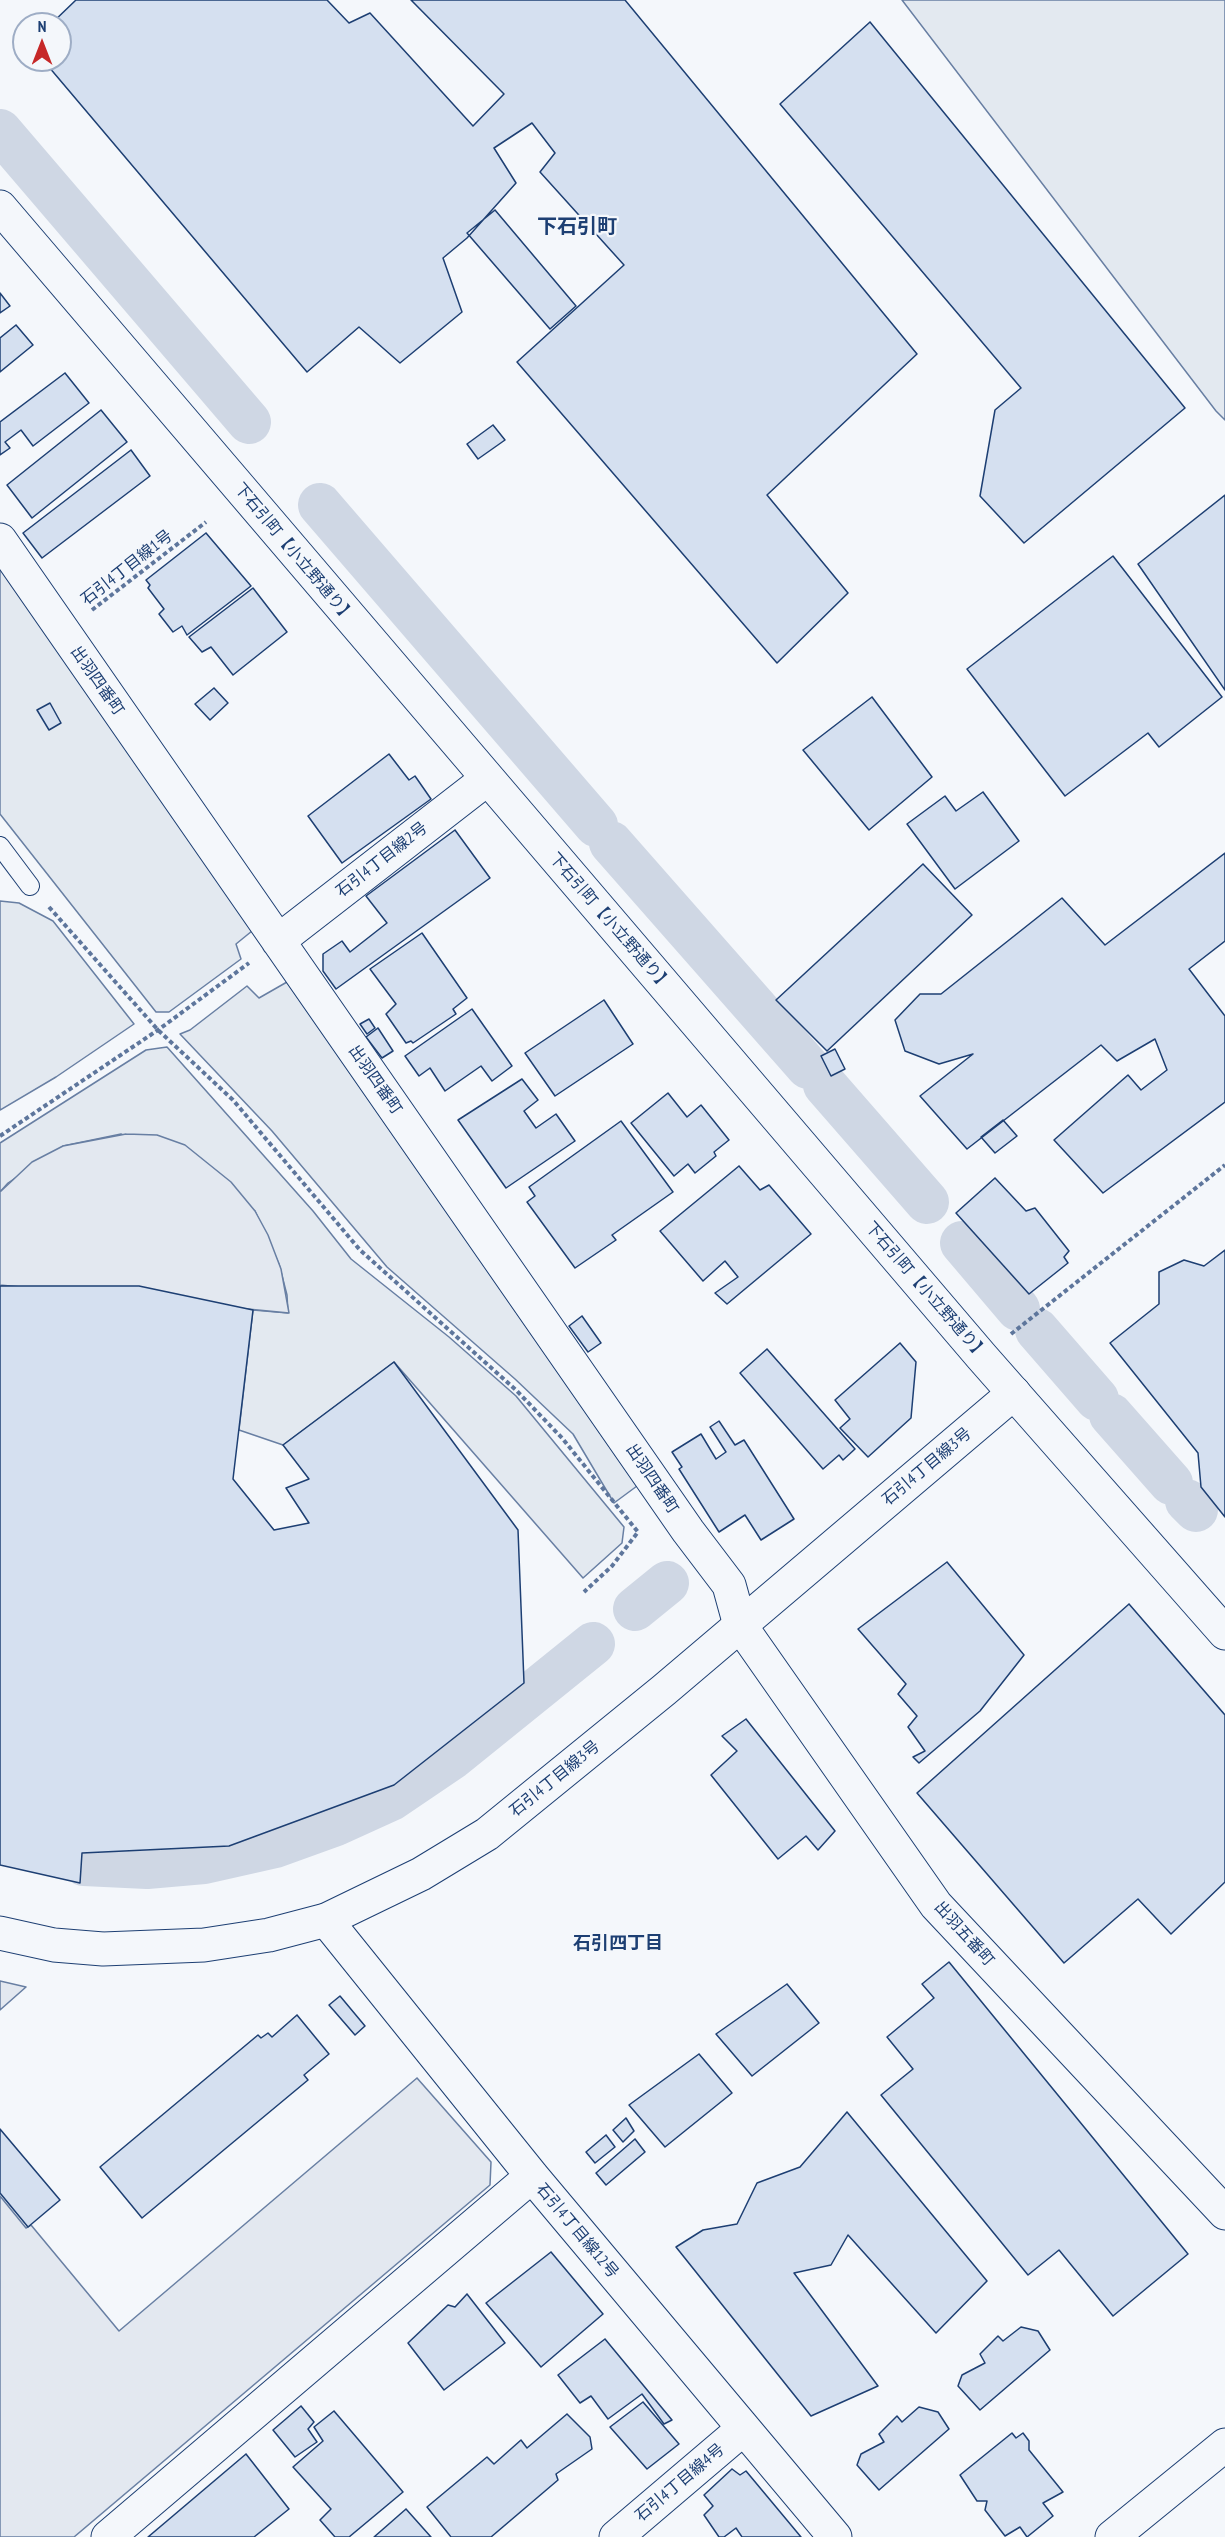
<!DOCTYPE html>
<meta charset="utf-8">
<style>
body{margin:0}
#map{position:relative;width:1225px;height:2537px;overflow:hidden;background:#f4f7fb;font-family:"PT Sans Narrow",sans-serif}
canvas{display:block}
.north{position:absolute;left:12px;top:12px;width:60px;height:60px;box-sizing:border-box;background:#f4f7fb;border:2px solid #9eadc5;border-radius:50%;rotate:0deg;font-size:16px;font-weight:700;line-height:24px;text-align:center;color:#1d3f73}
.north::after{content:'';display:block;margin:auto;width:21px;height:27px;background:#c62828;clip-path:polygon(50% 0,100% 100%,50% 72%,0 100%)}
</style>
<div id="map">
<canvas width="1225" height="2537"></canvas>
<div class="north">N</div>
</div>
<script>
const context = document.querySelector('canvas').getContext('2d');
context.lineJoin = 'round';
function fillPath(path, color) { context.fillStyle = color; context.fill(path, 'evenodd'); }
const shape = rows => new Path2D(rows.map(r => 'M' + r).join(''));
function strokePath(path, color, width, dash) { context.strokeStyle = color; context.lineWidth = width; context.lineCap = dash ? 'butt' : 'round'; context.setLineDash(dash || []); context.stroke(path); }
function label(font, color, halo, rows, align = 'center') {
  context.font = font + ' "PT Sans Narrow","Noto Sans JP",sans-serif'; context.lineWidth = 4.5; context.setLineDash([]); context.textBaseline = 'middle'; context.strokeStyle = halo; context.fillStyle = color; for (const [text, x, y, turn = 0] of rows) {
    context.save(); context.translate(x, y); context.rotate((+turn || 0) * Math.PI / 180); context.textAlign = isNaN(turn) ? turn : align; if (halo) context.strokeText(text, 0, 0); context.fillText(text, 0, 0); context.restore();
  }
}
const green = shape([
 [902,0,1225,0,1225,420,1216,411,902,0],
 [0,563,252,931,236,944,241,959,169,1012,156,1012,0,814,0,563],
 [0,901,19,903,53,921,134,1024,56,1077,0,1110,0,901],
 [287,982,637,1486,614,1503,573,1434,515,1379,387,1267,272,1131,180,1034,190,1030,247,986,259,998,287,982],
 [167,1047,313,1211,351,1259,449,1337,516,1396,624,1527,622,1543,583,1578,394,1362,283,1445,239,1430,253,1310,288,1313,287,1295,279,1264,255,1211,121,1134,63,1146,8,1183,0,1192,0,1143,146,1050,167,1047]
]);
fillPath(green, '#e3e9f0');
strokePath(green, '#687fa3', 1.5);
const parking = shape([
 [126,1134,157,1135,185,1145,231,1182,255,1211,268,1235,281,1269,289,1313,0,1285,0,1192,32,1162,63,1146,126,1134],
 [0,1981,26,1987,0,2010,0,1981],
 [417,2078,491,2162,490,2185,74,2537,0,2537,0,2196,26,2228,31,2225,119,2331,417,2078]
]);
fillPath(parking, '#e3e8f0');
strokePath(parking, '#687fa3', 1.5);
strokePath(shape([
 [0,131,249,422],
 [320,505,596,825],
 [611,843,808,1067],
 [825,1085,927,1202],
 [962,1243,1018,1309],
 [1037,1330,1097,1399],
 [1111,1415,1171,1483],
 [1187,1501,1196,1510],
 [635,1609,667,1583],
 [84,1864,147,1867,204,1862,275,1846,336,1824,391,1799,453,1757,593,1644]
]), '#cfd7e4', 44);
const building = shape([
 [76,0,327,0,349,23,370,13,473,126,504,94,411,0,625,0,917,354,767,495,848,593,777,663,517,362,624,265,540,172,555,153,532,123,494,148,516,183,467,238,443,258,462,312,400,363,359,327,307,372,43,60,60,60,60,24,51,24,76,0],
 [870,22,1185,408,1024,543,980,496,995,410,1021,388,780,104,870,22],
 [495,210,576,306,550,329,467,233,495,210],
 [0,293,10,306,0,313,0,293],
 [16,325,33,345,0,372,0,338,16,325],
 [65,373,89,403,33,446,21,430,5,442,10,448,0,455,0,422,65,373],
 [101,410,127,442,32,518,7,485,101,410],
 [493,425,505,440,478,459,467,444,493,425],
 [131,450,150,476,42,558,23,533,131,450],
 [1225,495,1225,690,1138,564,1225,495],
 [206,533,251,586,187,635,182,626,173,632,159,614,164,609,148,588,150,585,146,580,206,533],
 [1113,556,1222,697,1159,747,1148,733,1065,796,967,669,1113,556],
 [253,588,287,632,233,675,211,647,202,652,189,637,253,588],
 [214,688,228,703,210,720,195,704,214,688],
 [872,697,932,777,869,830,803,750,872,697],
 [50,703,61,723,49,730,37,710,50,703],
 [389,754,409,780,415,776,431,799,342,863,308,816,389,754],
 [983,792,1019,841,955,889,907,824,945,796,956,811,983,792],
 [455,830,490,878,336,989,323,971,323,954,342,941,350,952,387,923,366,896,455,830],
 [1225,853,1225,941,1189,969,1225,1016,1225,1102,1103,1193,1054,1140,1128,1075,1141,1090,1167,1070,1155,1039,1117,1061,1101,1045,967,1149,920,1096,973,1054,939,1064,905,1051,895,1020,920,994,941,994,1062,898,1105,945,1225,853],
 [923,864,972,915,827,1051,776,1000,923,864],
 [422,933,467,998,453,1009,456,1014,413,1043,411,1041,406,1043,386,1014,396,1004,370,969,422,933],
 [604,1000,633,1044,555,1096,525,1053,604,1000],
 [472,1009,512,1066,492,1081,481,1066,445,1091,430,1068,419,1076,405,1056,472,1009],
 [369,1019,375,1028,367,1034,360,1024,369,1019],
 [378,1028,393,1051,382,1058,366,1037,378,1028],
 [835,1049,845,1069,831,1076,821,1056,835,1049],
 [522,1079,538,1100,524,1111,536,1128,556,1114,575,1141,506,1188,458,1120,522,1079],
 [668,1093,687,1117,701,1105,729,1140,714,1152,716,1156,695,1173,688,1164,674,1176,631,1123,668,1093],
 [1003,1120,1017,1136,995,1153,981,1137,1003,1120],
 [621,1121,673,1192,612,1235,616,1240,575,1268,527,1202,535,1196,529,1187,621,1121],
 [739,1166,760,1190,769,1185,811,1234,727,1304,715,1293,738,1277,725,1261,703,1281,660,1231,739,1166],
 [995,1178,1026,1211,1035,1208,1069,1251,1064,1257,1068,1263,1029,1294,956,1213,995,1178],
 [1225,1250,1225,1517,1201,1487,1198,1453,1110,1343,1159,1304,1159,1272,1184,1260,1204,1266,1225,1250],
 [0,1286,139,1286,253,1310,233,1479,274,1530,309,1523,286,1488,309,1479,283,1445,394,1362,518,1530,524,1683,394,1785,229,1846,82,1853,80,1883,0,1865,0,1286],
 [582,1316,601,1343,588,1352,569,1326,582,1316],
 [900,1343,916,1362,911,1418,868,1457,840,1428,850,1419,835,1400,900,1343],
 [767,1349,855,1449,843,1460,839,1455,823,1469,740,1373,767,1349],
 [719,1421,735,1445,744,1440,794,1519,761,1540,745,1515,719,1532,679,1469,682,1467,672,1452,701,1434,716,1459,726,1452,710,1427,719,1421],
 [947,1562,1024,1655,980,1711,919,1763,913,1757,925,1751,908,1727,917,1716,898,1694,906,1684,858,1629,947,1562],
 [1129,1604,1225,1715,1225,1882,1171,1934,1138,1899,1064,1963,917,1793,1129,1604],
 [746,1719,835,1831,818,1850,806,1836,778,1859,711,1775,737,1751,722,1736,746,1719],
 [949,1962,1188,2254,1113,2316,1059,2250,1028,2275,881,2095,913,2069,887,2037,934,1998,922,1984,949,1962],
 [787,1984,819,2023,752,2076,716,2034,787,1984],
 [340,1996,365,2026,355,2035,329,2005,340,1996],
 [297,2015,329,2054,304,2075,308,2080,142,2218,100,2167,258,2035,261,2038,268,2033,272,2037,297,2015],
 [699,2054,732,2093,665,2147,629,2105,699,2054],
 [847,2112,987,2281,936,2333,848,2235,831,2265,794,2273,878,2386,811,2416,676,2247,703,2230,737,2224,757,2183,800,2167,847,2112],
 [626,2118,634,2131,623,2142,613,2130,626,2118],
 [0,2129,60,2200,28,2227,0,2193,0,2129],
 [606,2135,615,2147,595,2163,586,2152,606,2135],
 [635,2139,645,2152,606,2185,596,2173,635,2139],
 [551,2252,603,2314,541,2367,486,2303,551,2252],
 [467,2294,505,2343,444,2390,408,2343,448,2305,455,2307,467,2294],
 [1021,2327,1038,2331,1050,2350,980,2410,958,2386,962,2375,985,2363,980,2354,998,2336,1003,2341,1021,2327],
 [605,2339,672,2420,664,2424,642,2394,608,2419,591,2396,580,2403,558,2375,605,2339],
 [643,2402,679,2444,647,2469,610,2427,643,2402],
 [301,2406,314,2422,308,2429,317,2442,295,2457,273,2430,301,2406],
 [919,2407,938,2412,949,2429,879,2490,857,2465,861,2454,884,2442,879,2434,897,2416,902,2422,919,2407],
 [334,2411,403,2492,349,2537,335,2537,320,2520,331,2509,293,2467,323,2441,314,2427,334,2411],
 [567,2414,590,2437,592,2449,556,2474,558,2480,491,2537,451,2537,427,2507,487,2457,494,2464,521,2440,527,2448,567,2414],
 [1012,2433,1016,2438,1023,2433,1029,2441,1029,2450,1063,2492,1043,2503,1053,2516,1027,2537,1020,2527,1005,2536,985,2510,987,2501,977,2501,960,2475,1012,2433],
 [246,2454,289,2509,254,2537,148,2537,246,2454],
 [732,2469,740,2475,746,2471,801,2537,742,2537,736,2528,724,2537,719,2537,704,2515,713,2506,704,2495,732,2469],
 [406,2509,431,2537,374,2537,406,2509]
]);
fillPath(building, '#d5e0f0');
strokePath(building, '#1d3f73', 1.5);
const service = shape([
 [0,846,30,886]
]);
const minor = shape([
 [0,540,688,1531,729,1585,740,1625,936,1905,1225,2213],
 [278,941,487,779],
 [326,1920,532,2176,835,2537],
 [108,2537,532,2176],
 [616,2537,743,2429],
 [1112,2537,1225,2445]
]);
const tertiary = shape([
 [0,1933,54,1945,103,1949,204,1945,269,1935,326,1920,421,1874,487,1834,664,1690,1014,1393]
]);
const primary = shape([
 [0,207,982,1357,1225,1633]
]);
strokePath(service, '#1d3f73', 20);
strokePath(minor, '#1d3f73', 35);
strokePath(tertiary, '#1d3f73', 35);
strokePath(primary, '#1d3f73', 35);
strokePath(shape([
 [92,610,206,522],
 [49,907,158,1030,233,1100,360,1250,517,1391,562,1438,638,1532,612,1566,584,1592],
 [0,1136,158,1030,249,963],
 [1011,1334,1225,1165]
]), '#5e769c', 4, [4.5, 3]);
strokePath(service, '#f4f7fb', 18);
strokePath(minor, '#f4f7fb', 33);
strokePath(tertiary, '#f4f7fb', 33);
strokePath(primary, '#f4f7fb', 33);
label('16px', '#1d3f73', '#f4f7fb', [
 ["下石引町【小立野通り】",294,553,50],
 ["石引4丁目線1号",127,568,-38],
 ["出羽四番町",97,681,55],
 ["石引4丁目線2号",382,860,-38],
 ["下石引町【小立野通り】",610,922,49],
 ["出羽四番町",375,1080,55],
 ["下石引町【小立野通り】",926,1291,49],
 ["石引4丁目線3号",927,1467,-40],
 ["出羽四番町",652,1479,56],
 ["石引4丁目線3号",555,1779,-39],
 ["出羽五番町",964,1934,48],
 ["石引4丁目線12号",577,2231,50],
 ["石引4丁目線4号",680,2483,-40]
]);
label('bold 18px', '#1d3f73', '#f4f7fb', [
 ["石引四丁目",618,1944]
]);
label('bold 20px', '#1d3f73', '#f4f7fb', [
 ["下石引町",577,227]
]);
</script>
